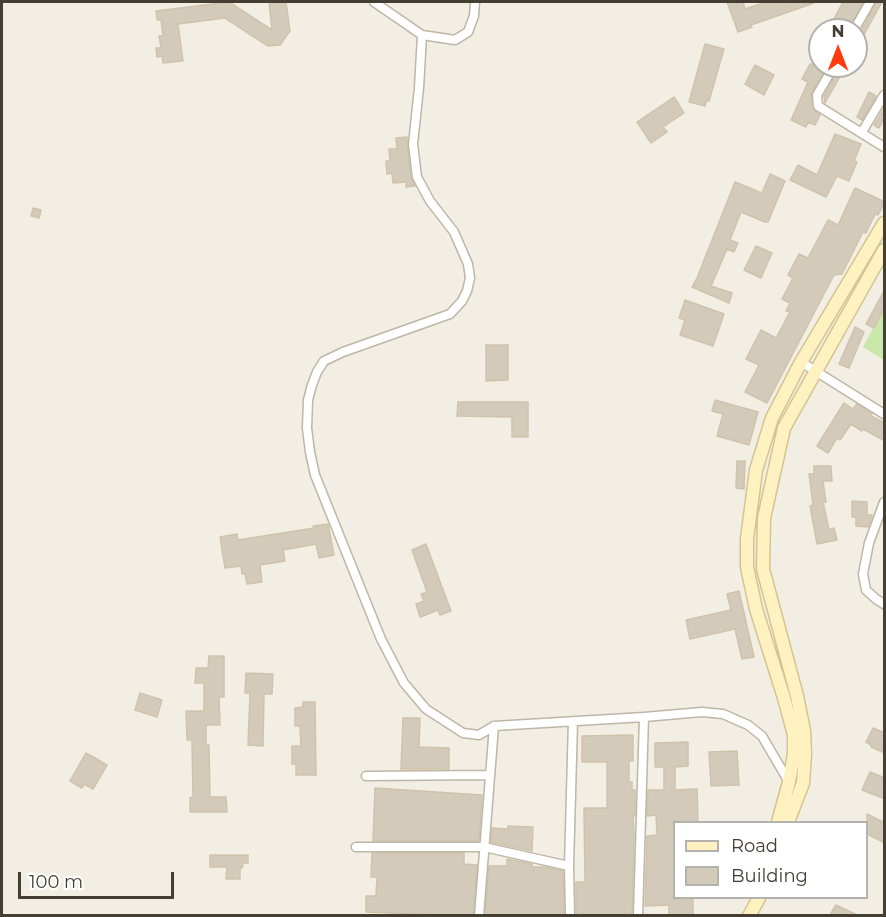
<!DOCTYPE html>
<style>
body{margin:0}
#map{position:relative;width:886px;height:917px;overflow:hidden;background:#f2eee3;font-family:Montserrat,sans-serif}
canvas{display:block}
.frame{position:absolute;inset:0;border:3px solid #443e33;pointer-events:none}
.legend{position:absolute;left:673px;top:821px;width:195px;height:78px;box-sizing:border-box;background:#fff;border:2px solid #b4b2ad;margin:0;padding:8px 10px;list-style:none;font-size:18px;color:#443e33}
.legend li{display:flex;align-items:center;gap:12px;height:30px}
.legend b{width:30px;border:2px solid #b4b2ad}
.north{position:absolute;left:808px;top:18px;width:60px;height:60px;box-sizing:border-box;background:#fff;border:2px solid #b4b2ad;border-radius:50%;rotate:0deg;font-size:16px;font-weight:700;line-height:24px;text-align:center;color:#443e33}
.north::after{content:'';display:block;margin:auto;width:21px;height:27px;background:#ff3c0e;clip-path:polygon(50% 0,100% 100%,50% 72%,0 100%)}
.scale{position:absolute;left:18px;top:872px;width:156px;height:27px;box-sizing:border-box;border:3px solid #443e33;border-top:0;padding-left:8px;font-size:18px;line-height:21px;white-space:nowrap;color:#443e33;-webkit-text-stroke:4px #fff;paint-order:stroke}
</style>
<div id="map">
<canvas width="886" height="917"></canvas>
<div class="frame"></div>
<ul class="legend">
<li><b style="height:8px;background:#fff2c0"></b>Road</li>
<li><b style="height:16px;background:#d4cab9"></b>Building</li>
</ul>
<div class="north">N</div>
<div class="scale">100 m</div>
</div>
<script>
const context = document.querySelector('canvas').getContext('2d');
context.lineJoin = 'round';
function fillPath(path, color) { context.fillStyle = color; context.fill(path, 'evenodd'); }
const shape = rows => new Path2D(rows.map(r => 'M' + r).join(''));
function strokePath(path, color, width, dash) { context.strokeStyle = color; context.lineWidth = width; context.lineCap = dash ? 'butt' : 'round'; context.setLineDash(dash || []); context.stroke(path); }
fillPath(shape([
 [884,307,884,360,863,347]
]), '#cae8aa');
const building = shape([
 [229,2,272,30,269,2,286,2,290,31,280,45,268,46,225,18,178,24,183,61,163,63,162,56,157,57,156,48,161,48,159,36,163,36,161,20,157,20,156,11,229,2],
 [727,2,743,2,745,9,766,2,814,3,751,25,752,27,738,32,727,2],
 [843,2,863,2,848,30,828,30,843,2],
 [876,2,882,2,856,49,856,36,860,33,876,2],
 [705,44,724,49,709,101,707,100,705,106,689,102,705,44],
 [820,48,820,66,827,66,812,92,811,96,812,109,820,115,815,125,808,122,806,127,791,120,808,82,802,79,810,64,812,65,820,48],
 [755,65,774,75,764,95,745,84,755,65],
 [840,66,846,66,825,103,824,96,840,66],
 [869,92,876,96,862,120,857,117,869,92],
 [674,97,684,113,663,127,667,132,651,143,637,122,674,97],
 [885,107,885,117,879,128,874,125,885,107],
 [835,134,861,144,854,161,857,162,849,181,837,176,826,197,790,180,798,165,817,175,835,134],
 [407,137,407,145,411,178,415,186,406,187,406,182,393,183,392,173,387,174,386,161,390,161,389,149,397,149,396,138,407,137],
 [770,174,785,181,768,222,765,222,741,212,730,240,738,243,734,252,727,249,711,286,732,293,729,303,692,287,697,278,735,182,762,193,770,174],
 [855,188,885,202,878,215,875,214,866,233,863,232,842,274,834,275,767,403,745,392,759,365,746,359,761,330,776,338,790,312,786,311,790,303,782,299,793,278,788,275,799,254,808,258,828,220,838,225,855,188],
 [33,208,41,210,39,218,31,216,33,208],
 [756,246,772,253,761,278,744,270,756,246],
 [885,289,885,307,874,328,866,324,885,289],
 [685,300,724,314,713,346,680,335,685,320,679,318,685,300],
 [855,327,864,332,849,368,839,364,855,327],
 [486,345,508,345,508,380,486,381,486,345],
 [715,400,758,412,749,445,717,436,723,414,712,411,715,400],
 [458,402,528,402,528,437,512,437,512,417,457,416,458,402],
 [844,403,853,409,857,404,872,414,871,416,885,423,885,441,863,429,862,431,851,424,840,440,837,438,828,453,817,446,844,403],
 [737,461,745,461,744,489,736,488,737,461],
 [814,466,831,466,832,481,823,481,826,502,823,502,829,530,834,528,837,540,817,544,810,506,813,505,809,474,814,474,814,466],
 [852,501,867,502,867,515,872,515,868,527,856,526,856,517,852,517,852,501],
 [328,524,334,555,319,558,316,544,283,550,285,561,260,565,262,582,247,584,245,574,242,574,241,566,225,568,220,537,237,534,238,540,314,528,313,526,328,524],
 [426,544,451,611,440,615,438,610,420,617,416,604,424,601,421,594,427,592,412,550,426,544],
 [739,591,754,657,742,659,735,629,690,639,686,620,731,610,727,594,739,591],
 [209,656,224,656,224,697,219,697,220,725,206,725,206,745,209,745,210,797,226,797,227,812,190,812,190,798,193,797,192,740,187,740,186,711,204,711,204,683,195,683,196,668,208,668,209,656],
 [246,673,273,674,272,694,264,694,263,746,248,745,250,693,245,693,246,673],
 [140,693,162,700,157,717,135,710,140,693],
 [303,702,315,702,316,775,296,775,296,764,292,764,292,746,301,746,300,726,295,726,295,708,303,707,303,702],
 [403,718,420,718,419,747,449,748,449,769,401,769,403,718],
 [873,728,885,733,885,753,871,747,871,745,866,742,873,728],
 [633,735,633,761,629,761,629,782,632,782,632,790,635,790,635,816,633,816,634,836,632,915,576,915,576,882,585,882,584,808,607,808,607,762,582,762,582,736,633,735],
 [688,742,688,766,675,767,675,790,697,789,698,822,675,822,675,897,693,897,693,915,669,915,669,905,645,906,647,836,657,835,656,815,647,816,648,790,664,790,664,767,655,767,655,743,688,742],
 [737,751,739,785,711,786,709,752,737,751],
 [86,753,107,765,93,789,84,784,82,788,70,781,86,753],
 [870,772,885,778,885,799,862,790,870,772],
 [375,788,482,795,479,841,373,841,375,788],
 [867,814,885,823,885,843,867,834,867,814],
 [508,826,533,827,532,851,491,842,492,828,508,829,508,826],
 [372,853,464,853,464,864,477,865,473,915,438,915,366,912,366,896,376,896,377,877,371,877,372,853],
 [210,855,248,855,248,863,243,863,242,868,240,868,240,879,226,879,227,867,210,867,210,855],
 [507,859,532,864,532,867,545,867,563,871,564,915,485,915,489,866,507,866,507,859],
 [836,905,857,915,830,915,836,905]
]);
fillPath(building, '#d4cab9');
strokePath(building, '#cfc3ac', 1.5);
const street = shape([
 [374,2,422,35,455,40,468,32,474,16,475,2],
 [854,30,870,2],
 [422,35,419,88,413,144,417,177,430,201,454,232,468,264,470,278,467,291,462,301,450,314,343,352,324,361,317,372,312,385,308,400,307,428,310,452,315,475,381,639,404,683,426,709,463,733,479,735,494,726],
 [834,66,817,95,818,106,884,147],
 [862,132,884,95],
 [801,362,884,414],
 [884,502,869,543,863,574,866,590,876,599,884,604],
 [366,776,490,775],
 [356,847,484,847,569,866],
 [479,916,494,726,644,717,702,712,723,714,748,725,762,736,789,782],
 [570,916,569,866,573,721],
 [638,916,644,717]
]);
const secondary = shape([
 [778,822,789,782,794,754,794,735,784,698,756,609,747,567,747,539,756,470,772,418,801,362,884,223],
 [788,822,803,783,805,754,804,731,797,696,763,569,764,518,784,428,884,250],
 [749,916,759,898]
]);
strokePath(street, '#beb6a6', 11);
strokePath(secondary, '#d4c492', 15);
strokePath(street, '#fff', 8);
strokePath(secondary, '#fff2c0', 12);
</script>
